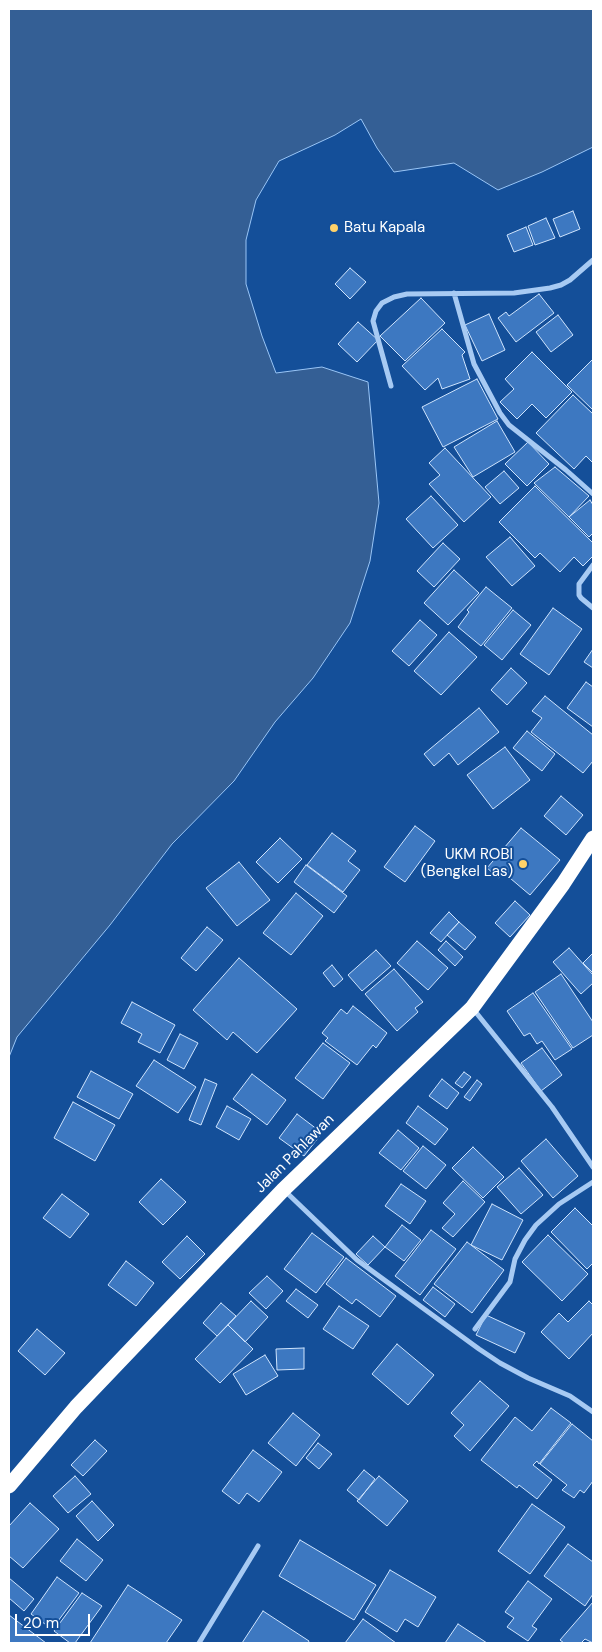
<!DOCTYPE html>
<style>
body{margin:0}
#map{position:relative;width:602px;height:1652px;overflow:hidden;background:#144f99;font-family:"DM Sans",sans-serif}
canvas{display:block}
.frame{position:absolute;inset:0;border:10px solid #fff;pointer-events:none}
.scale{position:absolute;left:15px;top:1614px;width:75px;height:22px;box-sizing:border-box;border:2px solid #fff;border-top:0;padding-left:6px;font-size:15px;line-height:18px;white-space:nowrap;color:#fff;-webkit-text-stroke:4px #144f99;paint-order:stroke}
</style>
<div id="map">
<canvas width="602" height="1652"></canvas>
<div class="frame"></div>
<div class="scale">20 m</div>
</div>
<script>
const context = document.querySelector('canvas').getContext('2d');
context.lineJoin = 'round';
function fillPath(path, color) { context.fillStyle = color; context.fill(path, 'evenodd'); }
const shape = rows => new Path2D(rows.map(r => 'M' + r).join(''));
function strokePath(path, color, width, dash) { context.strokeStyle = color; context.lineWidth = width; context.lineCap = dash ? 'butt' : 'round'; context.setLineDash(dash || []); context.stroke(path); }
function label(font, color, halo, rows, align = 'center') {
  context.font = font + ' "DM Sans",sans-serif'; context.lineWidth = 4; context.setLineDash([]); context.textBaseline = 'middle'; context.strokeStyle = halo; context.fillStyle = color; for (const [text, x, y, turn = 0] of rows) {
    context.save(); context.translate(x, y); context.rotate((+turn || 0) * Math.PI / 180); context.textAlign = isNaN(turn) ? turn : align; if (halo) context.strokeText(text, 0, 0); context.fillText(text, 0, 0); context.restore();
  }
}
const water = shape([
 [9,9,593,9,593,147,542,172,498,190,454,163,394,172,377,148,361,119,335,135,279,161,256,200,246,240,246,284,262,336,276,373,322,367,368,382,379,503,370,561,350,623,313,678,275,722,234,781,172,844,110,925,17,1037,9,1057,9,9]
]);
fillPath(water, '#345f95');
strokePath(water, '#99c5f6', 1);
const building = shape([
 [573,211,580,229,560,237,553,219,573,211],
 [546,218,555,238,535,245,528,226,546,218],
 [526,227,533,245,514,252,507,235,526,227],
 [350,268,366,282,350,299,335,284,350,268],
 [539,294,554,313,516,342,498,318,506,312,509,316,539,294],
 [421,298,445,323,405,361,380,336,421,298],
 [489,314,505,350,482,361,465,325,489,314],
 [558,315,573,335,551,352,536,332,558,315],
 [358,322,378,340,357,362,338,344,358,322],
 [442,329,465,352,462,355,470,379,442,389,438,378,425,390,402,366,442,329],
 [532,352,572,392,546,418,532,404,517,419,500,402,514,389,505,379,532,352],
 [593,359,593,410,567,385,593,359],
 [477,379,498,419,443,447,422,407,477,379],
 [573,395,593,414,593,463,586,456,574,469,536,433,573,395],
 [497,421,515,452,473,477,454,447,497,421],
 [528,442,549,464,527,486,505,464,528,442],
 [445,448,491,497,464,522,429,484,440,475,429,463,445,448],
 [555,467,589,496,569,517,534,483,555,467],
 [504,471,519,488,500,504,485,487,504,471],
 [535,486,593,543,593,556,583,566,574,557,560,572,540,553,535,558,499,522,535,486],
 [431,496,458,525,433,548,406,519,431,496],
 [590,500,593,505,593,533,589,537,569,517,590,500],
 [510,537,535,566,512,586,486,557,510,537],
 [443,543,460,559,434,587,417,571,443,543],
 [454,570,479,593,448,625,424,603,454,570],
 [486,587,512,608,481,646,458,627,469,612,467,610,486,587],
 [553,608,582,629,549,675,520,654,553,608],
 [513,610,531,625,502,660,484,645,513,610],
 [420,620,437,635,409,666,392,651,420,620],
 [449,632,477,657,441,695,414,671,449,632],
 [593,649,593,668,584,662,593,649],
 [511,668,527,683,507,705,491,690,511,668],
 [586,682,593,687,593,727,567,708,586,682],
 [545,696,593,735,593,761,583,773,531,732,542,718,532,711,545,696],
 [479,708,499,732,458,765,449,753,434,766,424,754,479,708],
 [527,731,555,754,542,771,513,748,527,731],
 [505,747,530,780,493,809,467,775,505,747],
 [561,796,583,815,566,835,544,816,561,796],
 [415,826,435,841,405,882,384,867,415,826],
 [521,828,560,860,530,895,504,873,499,878,487,868,521,828],
 [332,833,356,851,348,861,360,870,343,892,307,865,332,833],
 [280,838,302,859,278,883,256,862,280,838],
 [239,862,270,900,237,926,206,888,239,862],
 [306,865,347,896,334,913,294,882,306,865],
 [296,893,323,916,291,955,263,933,296,893],
 [515,901,530,915,510,937,495,923,515,901],
 [449,912,459,922,441,942,430,933,449,912],
 [459,922,476,937,465,950,447,935,459,922],
 [207,927,223,940,196,971,181,958,207,927],
 [417,941,448,968,428,990,397,963,417,941],
 [446,941,463,957,455,966,438,950,446,941],
 [569,948,593,975,593,983,581,994,553,962,569,948],
 [376,950,391,966,362,991,348,975,376,950],
 [593,953,593,973,583,963,593,953],
 [239,958,297,1009,257,1053,233,1032,227,1040,193,1010,239,958],
 [332,965,343,979,334,987,323,973,332,965],
 [394,969,423,1002,415,1008,418,1012,397,1031,365,994,394,969],
 [561,974,593,1022,593,1035,573,1048,535,992,561,974],
 [533,993,572,1049,555,1060,542,1041,537,1044,530,1033,524,1036,507,1011,533,993],
 [132,1002,175,1025,160,1053,138,1042,142,1034,121,1023,132,1002],
 [353,1006,387,1033,376,1048,373,1045,357,1065,325,1041,328,1038,322,1033,341,1009,347,1014,353,1006],
 [180,1034,198,1043,184,1069,167,1060,180,1034],
 [323,1043,350,1063,323,1099,295,1078,323,1043],
 [542,1048,562,1075,541,1091,521,1063,542,1048],
 [154,1060,196,1087,178,1113,136,1086,154,1060],
 [91,1071,133,1094,119,1119,77,1097,91,1071],
 [464,1072,471,1077,462,1088,455,1083,464,1072],
 [252,1074,286,1100,267,1125,233,1099,252,1074],
 [205,1079,217,1084,201,1125,189,1120,205,1079],
 [442,1079,459,1093,447,1109,429,1096,442,1079],
 [477,1080,482,1084,470,1101,464,1097,477,1080],
 [73,1102,115,1125,95,1161,54,1138,73,1102],
 [227,1106,251,1119,239,1140,216,1127,227,1106],
 [418,1106,448,1129,435,1145,406,1123,418,1106],
 [297,1114,322,1133,304,1156,279,1138,297,1114],
 [398,1130,419,1148,401,1170,379,1153,398,1130],
 [546,1139,578,1176,553,1198,521,1161,546,1139],
 [423,1146,446,1165,426,1189,403,1171,423,1146],
 [473,1147,504,1177,483,1198,452,1168,473,1147],
 [519,1168,543,1195,521,1214,497,1187,519,1168],
 [161,1179,186,1202,163,1225,139,1202,161,1179],
 [463,1181,485,1202,453,1237,442,1228,455,1214,443,1203,463,1181],
 [401,1184,426,1201,410,1224,385,1206,401,1184],
 [62,1194,89,1214,70,1238,43,1218,62,1194],
 [492,1204,523,1220,502,1260,471,1245,492,1204],
 [575,1208,593,1226,593,1263,587,1269,551,1232,575,1208],
 [402,1225,421,1240,404,1261,385,1247,402,1225],
 [431,1230,456,1249,420,1295,395,1276,431,1230],
 [312,1233,344,1257,316,1293,284,1269,312,1233],
 [548,1235,588,1274,562,1301,522,1262,548,1235],
 [187,1236,205,1254,180,1279,162,1262,187,1236],
 [373,1236,385,1247,368,1265,356,1254,373,1236],
 [467,1242,504,1270,472,1313,434,1284,467,1242],
 [346,1258,396,1296,380,1317,356,1299,352,1304,326,1284,346,1258],
 [126,1261,154,1283,136,1306,108,1285,126,1261],
 [267,1276,283,1291,266,1309,249,1293,267,1276],
 [433,1287,455,1304,445,1317,423,1300,433,1287],
 [296,1289,318,1305,308,1318,286,1301,296,1289],
 [251,1301,268,1317,245,1342,228,1325,251,1301],
 [589,1301,593,1305,593,1333,569,1359,541,1332,559,1313,568,1322,589,1301],
 [221,1303,236,1316,217,1336,203,1323,221,1303],
 [339,1306,369,1326,353,1349,323,1329,339,1306],
 [486,1315,525,1333,515,1353,476,1335,486,1315],
 [228,1325,253,1349,220,1383,195,1359,228,1325],
 [37,1329,65,1353,45,1375,18,1351,37,1329],
 [397,1344,434,1375,408,1405,372,1374,397,1344],
 [304,1348,304,1369,277,1370,276,1349,304,1348],
 [265,1355,278,1376,246,1395,233,1374,265,1355],
 [480,1381,509,1406,470,1451,454,1436,464,1425,451,1413,480,1381],
 [551,1408,571,1423,539,1464,537,1461,533,1465,552,1480,537,1499,519,1485,517,1488,481,1460,515,1417,532,1431,551,1408],
 [293,1413,320,1435,296,1466,268,1443,293,1413],
 [572,1424,593,1441,593,1481,584,1493,580,1490,574,1498,562,1490,567,1485,540,1464,572,1424],
 [95,1440,107,1451,83,1476,71,1465,95,1440],
 [318,1443,332,1454,319,1469,306,1458,318,1443],
 [253,1450,282,1472,259,1502,247,1493,239,1504,222,1491,253,1450],
 [364,1470,375,1479,359,1500,347,1490,364,1470],
 [75,1476,91,1494,68,1513,53,1496,75,1476],
 [379,1476,408,1501,387,1526,357,1501,379,1476],
 [92,1501,114,1525,98,1541,76,1516,92,1501],
 [30,1503,59,1529,23,1568,9,1556,9,1526,30,1503],
 [532,1504,565,1527,530,1574,498,1551,532,1504],
 [77,1539,103,1560,86,1581,60,1561,77,1539],
 [300,1540,376,1585,354,1620,279,1576,300,1540],
 [568,1544,593,1562,593,1594,585,1606,544,1576,568,1544],
 [390,1570,436,1597,418,1627,405,1619,397,1632,365,1612,390,1570],
 [57,1577,79,1593,52,1629,31,1614,57,1577],
 [9,1578,34,1599,24,1611,9,1598,9,1578],
 [528,1581,552,1599,532,1626,537,1629,528,1641,507,1627,514,1618,505,1612,528,1581],
 [128,1585,182,1620,166,1643,90,1643,128,1585],
 [82,1593,102,1606,75,1643,70,1643,54,1631,82,1593],
 [593,1602,593,1643,585,1639,581,1643,564,1643,560,1640,593,1602],
 [263,1611,309,1641,308,1643,242,1643,263,1611],
 [9,1615,46,1643,9,1643,9,1615],
 [363,1619,396,1643,345,1643,363,1619],
 [458,1624,487,1643,445,1643,458,1624]
]);
fillPath(building, '#3d78c1');
strokePath(building, '#cfe4fd', 1);
strokePath(shape([
 [454,293,474,364,500,413,509,425,566,470,593,494],
 [391,386,373,321,376,311,382,303,394,297,407,294,514,293,550,288,561,285,570,280,593,260],
 [593,565,579,584,579,595,581,598,593,608],
 [474,1010,552,1107,593,1167],
 [285,1191,357,1260,479,1349,500,1363,528,1378,570,1396,593,1412],
 [475,1329,510,1282,515,1259,525,1240,536,1225,559,1204,593,1182],
 [199,1643,258,1546]
]), '#a7caf3', 5);
strokePath(shape([
 [9,1486,76,1407,283,1190,472,1008,563,884,593,838]
]), '#fff', 15);
for (const [x, y, r, color] of [
 [334,228,5,"#ffd269"],
 [523,864,5,"#ffd269"]
]) { const dot = new Path2D(); dot.arc(x, y, r, 0, 2 * Math.PI); context.fillStyle = color; context.fill(dot); strokePath(dot, '#144f99', 2); }
label('15px', '#fff', '#144f99', [
 ["Batu Kapala",344,228],
 ["UKM ROBI",513,855,"right"],
 ["(Bengkel Las)",513,872,"right"]
], 'left');
label('15px', '#fff', '#144f99', [
 ["Jalan Pahlawan",295,1154,-45]
]);
</script>
